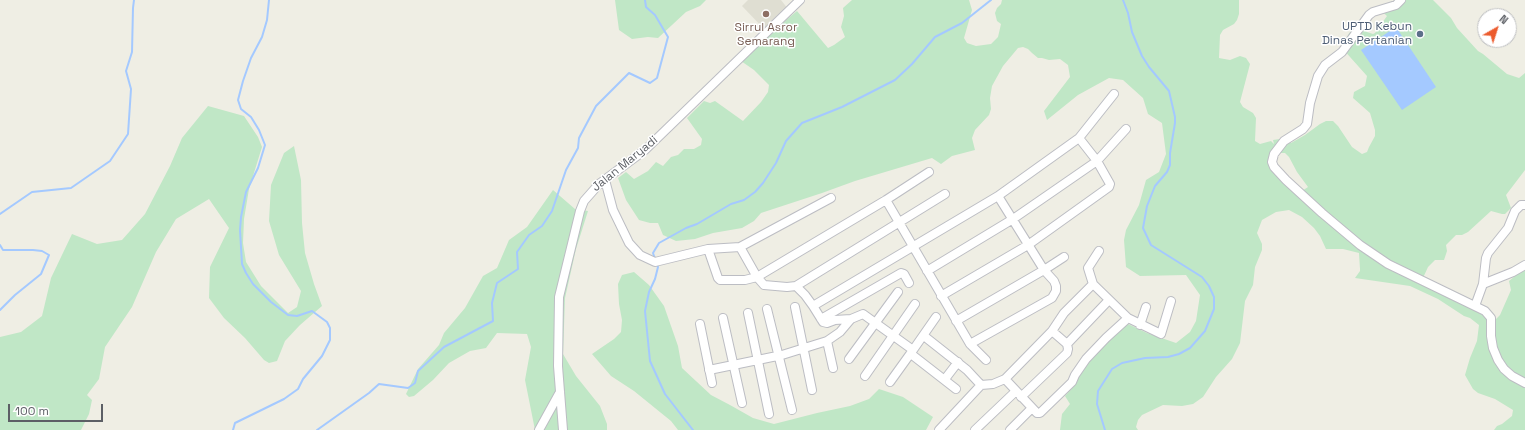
<!DOCTYPE html>
<style>
body{margin:0}
#map{position:relative;width:1525px;height:430px;overflow:hidden;background:#efeee4;font-family:"Space Grotesk",sans-serif}
canvas{display:block}
.north{position:absolute;left:1477px;top:8px;width:40px;height:40px;box-sizing:border-box;background:#fff;border:1px solid #bebfc1;border-radius:50%;rotate:39deg;font-size:11px;font-weight:700;line-height:16px;text-align:center;color:#5c5f65}
.north::after{content:'';display:block;margin:auto;width:14px;height:18px;background:#ec5b2d;clip-path:polygon(50% 0,100% 100%,50% 72%,0 100%)}
.scale{position:absolute;left:8px;top:404px;width:95px;height:18px;box-sizing:border-box;border:2px solid #5c5f65;border-top:0;padding-left:5px;font-size:12px;line-height:14px;white-space:nowrap;color:#5c5f65;-webkit-text-stroke:3px #fff;paint-order:stroke}
</style>
<div id="map">
<canvas width="1525" height="430"></canvas>
<div class="north">N</div>
<div class="scale">100 m</div>
</div>
<script>
const context = document.querySelector('canvas').getContext('2d');
context.lineJoin = 'round';
function fillPath(path, color) { context.fillStyle = color; context.fill(path, 'evenodd'); }
const shape = rows => new Path2D(rows.map(r => 'M' + r).join(''));
function strokePath(path, color, width, dash) { context.strokeStyle = color; context.lineWidth = width; context.lineCap = dash ? 'butt' : 'round'; context.setLineDash(dash || []); context.stroke(path); }
function label(font, color, halo, rows, align = 'center') {
  context.font = font + ' "Space Grotesk",sans-serif'; context.lineWidth = 3; context.setLineDash([]); context.textBaseline = 'middle'; context.strokeStyle = halo; context.fillStyle = color; for (const [text, x, y, turn = 0] of rows) {
    context.save(); context.translate(x, y); context.rotate((+turn || 0) * Math.PI / 180); context.textAlign = isNaN(turn) ? turn : align; if (halo) context.strokeText(text, 0, 0); context.fillText(text, 0, 0); context.restore();
  }
}
fillPath(shape([
 [748,0,781,0,788,9,765,30,742,6]
]), '#dfded2');
fillPath(shape([
 [615,0,706,0,700,6,686,12,658,38,648,37,632,39,619,30],
 [852,0,969,0,972,10,964,38,967,43,976,46,991,44,998,37,1001,24,997,21,995,13,997,8,1001,4,1002,0,1239,0,1239,14,1237,20,1234,24,1223,30,1220,35,1219,58,1230,60,1240,56,1246,58,1250,64,1240,102,1243,107,1253,113,1256,118,1255,141,1260,144,1271,141,1274,144,1273,140,1280,139,1291,143,1305,135,1320,124,1326,121,1333,121,1338,126,1352,147,1362,154,1367,152,1369,147,1375,136,1375,130,1370,113,1353,98,1354,92,1365,86,1367,76,1342,48,1348,35,1357,22,1367,32,1373,34,1375,33,1387,16,1377,7,1396,0,1433,0,1451,18,1457,28,1478,51,1483,54,1507,74,1519,78,1525,73,1525,170,1506,195,1511,208,1505,214,1502,214,1491,211,1468,232,1462,235,1456,235,1446,245,1447,251,1444,260,1435,260,1428,267,1423,278,1453,293,1477,312,1494,321,1500,315,1511,290,1509,281,1525,268,1525,430,1494,430,1497,426,1502,424,1512,416,1513,410,1495,399,1478,393,1473,389,1465,375,1470,358,1477,341,1479,325,1470,318,1464,316,1438,299,1410,286,1355,278,1360,271,1360,269,1359,253,1343,249,1326,249,1320,236,1314,228,1302,217,1289,210,1276,212,1262,220,1257,233,1262,244,1262,250,1255,267,1253,285,1245,301,1240,343,1232,359,1216,377,1203,397,1193,404,1182,406,1163,405,1142,415,1138,420,1136,427,1138,430,1060,430,1062,414,1070,404,1065,396,1075,385,1082,369,1120,330,1128,324,1147,333,1176,343,1190,332,1196,321,1200,295,1186,275,1140,276,1126,267,1124,240,1126,230,1139,205,1146,180,1159,172,1166,154,1162,123,1148,114,1143,98,1123,80,1109,78,1078,95,1047,120,1044,111,1070,77,1068,65,1060,59,1049,60,1042,58,1038,58,1032,53,1028,49,1023,47,1018,48,1003,66,992,86,990,98,991,109,989,115,975,130,972,138,975,150,952,156,941,164,932,158,855,181,822,193,761,213,754,221,742,228,713,233,695,239,676,241,663,235,658,223,650,223,639,220,626,200,618,178,626,172,634,179,648,171,656,162,663,166,671,157,678,155,684,149,694,149,701,145,702,139,687,118,704,101,710,103,715,101,743,121,761,102,768,92,769,85,754,70,741,61,780,25,797,11,828,48,834,45,845,37,841,27,844,16,843,8],
 [1272,153,1285,153,1289,157,1297,172,1308,187,1296,195,1280,178],
 [208,106,244,116,258,137,262,147,249,189,244,219,243,243,246,262,261,286,288,313,297,307,301,291,279,255,269,221,271,185,284,153,294,146,301,180,302,223,305,253,314,284,322,306,300,325,285,341,277,361,269,363,264,360,245,338,224,318,209,298,210,267,229,228,209,199,176,219,156,252,132,307,105,347,99,379,87,395,92,400,89,414,81,430,0,430,0,337,21,332,42,316,51,278,72,234,97,244,122,240,145,214,170,166,182,138],
 [553,190,575,209,588,211,576,249,565,298,563,354,576,376,600,406,607,424,607,430,535,430,525,380,531,347,527,334,497,333,486,348,470,351,449,363,433,380,414,396,409,397,406,394,418,369,439,345,444,333,465,308,483,276,497,268,509,240,527,227],
 [634,272,649,285,664,306,678,346,682,368,711,395,730,405,753,418,774,424,817,413,850,406,869,399,879,389,903,397,933,417,926,430,678,430,671,421,634,391,611,376,592,354,614,339,621,332,622,320,619,304,618,284,622,275]
]), '#c0e7c6');
fillPath(shape([
 [1396,27,1436,87,1402,110,1361,50]
]), '#a4c9ff');
strokePath(shape([
 [0,214,32,192,71,188,110,161,128,134,131,89,126,71,132,52,133,8,134,0],
 [0,245,3,250,33,250,42,251,49,255,41,274,15,295,0,310],
 [655,259,653,253,659,243,686,228,697,224,731,204,744,200,755,192,763,183,776,163,786,141,802,123,842,107,895,80,912,64,935,37,962,23,991,0],
 [657,265,658,267,655,279,649,292,645,311,650,361,665,394,693,430],
 [233,430,235,423,284,399,298,389,303,379,322,356,330,340,330,328,327,322,312,311,297,316,288,315,271,302,253,284,246,273,242,264,240,230,241,217,246,192,258,168,265,145,259,130,251,117,241,109,238,100,243,81,251,58,262,37,267,20,269,0],
 [317,430,369,393,379,384,408,388,415,383,418,371,444,347,493,321,492,303,497,283,518,269,517,252,529,235,542,226,552,211,566,170,578,148,579,138,596,106,629,73,650,83,657,78,668,37,655,15,646,7,645,0],
 [1105,430,1097,404,1098,391,1112,369,1122,363,1145,358,1168,357,1179,354,1190,348,1205,331,1214,309,1214,297,1209,286,1202,277,1151,245,1143,228,1147,206,1155,186,1167,172,1170,165,1170,153,1175,123,1175,117,1169,91,1149,67,1142,56,1132,32,1128,13,1123,0]
]), '#a4c9ff', 2);
const minor = shape([
 [1401,0,1396,5,1373,12,1369,15,1342,52,1325,65,1318,76,1310,103,1307,124,1303,129,1284,141,1274,154,1272,162,1274,167,1286,180,1322,213,1360,245,1388,264,1485,311,1491,318,1491,336,1493,348,1498,360,1504,369,1512,376,1525,383],
 [605,180,613,210,629,243,640,255,655,262,708,249,740,247,831,198],
 [886,200,929,172],
 [740,247,757,277,764,285,787,287,796,286,945,194],
 [708,249,718,278,720,280,745,280,757,277,886,200,970,344,1052,298,1056,291,1056,286,1054,281,1044,270,1064,257],
 [1099,251,1088,268,1093,284,1128,318,1161,334,1171,301],
 [927,271,1013,219,1097,161,1126,129],
 [1483,284,1513,272,1525,265],
 [796,286,805,295,813,306,998,196,1079,138],
 [941,296,1028,245,1109,187,1110,184,1097,161,1079,138,1114,94],
 [813,306,823,322,827,323,835,320,851,319,863,314,913,350,936,317],
 [1475,306,1483,284,1486,258,1488,253,1508,228,1515,211,1521,205,1525,205],
 [795,307,812,390],
 [767,309,792,410],
 [748,313,769,414],
 [723,318,742,403],
 [821,319,901,273,904,274,909,283],
 [956,321,1044,270,998,196],
 [700,324,712,383],
 [1140,325,1146,307],
 [1052,331,1067,344],
 [924,336,967,370,981,385,993,384,1005,379,1052,331,1064,313,1093,284],
 [827,341,833,368],
 [970,344,986,360],
 [911,354,956,389],
 [849,359,898,292],
 [709,370,782,355,827,341,840,332,851,319],
 [865,376,915,304],
 [945,379,958,362],
 [1005,379,1037,413,1040,413,1072,382,1075,375,1086,359,1106,338,1128,318],
 [890,382,913,350],
 [1021,397,1067,353,1068,349,1067,344,1108,301],
 [539,430,560,392],
 [563,430,558,366,559,297,580,211,584,201,599,184,645,150,800,0],
 [939,430,981,385],
 [975,430,1016,391],
 [1010,430,1032,408]
]);
strokePath(minor, '#bcbdc3', 10);
strokePath(minor, '#fff', 8);
for (const [x, y, r, color] of [
 [766,14,4,"#8d6e63"],
 [1420,34,4,"#5c6f8a"]
]) { const dot = new Path2D(); dot.arc(x, y, r, 0, 2 * Math.PI); context.fillStyle = color; context.fill(dot); strokePath(dot, '#fff', 1.5); }
label('12px', '#4e5e75', '#fff', [
 ["UPTD Kebun",1412,27],
 ["Dinas Pertanian",1412,41]
], 'right');
label('12px', '#785e54', '#fff', [
 ["Sirrul Asror",766,28],
 ["Semarang",766,42]
]);
label('12px', '#5c5f65', '#fff', [
 ["Jalan Maryadi",625,164,-39]
]);
</script>
